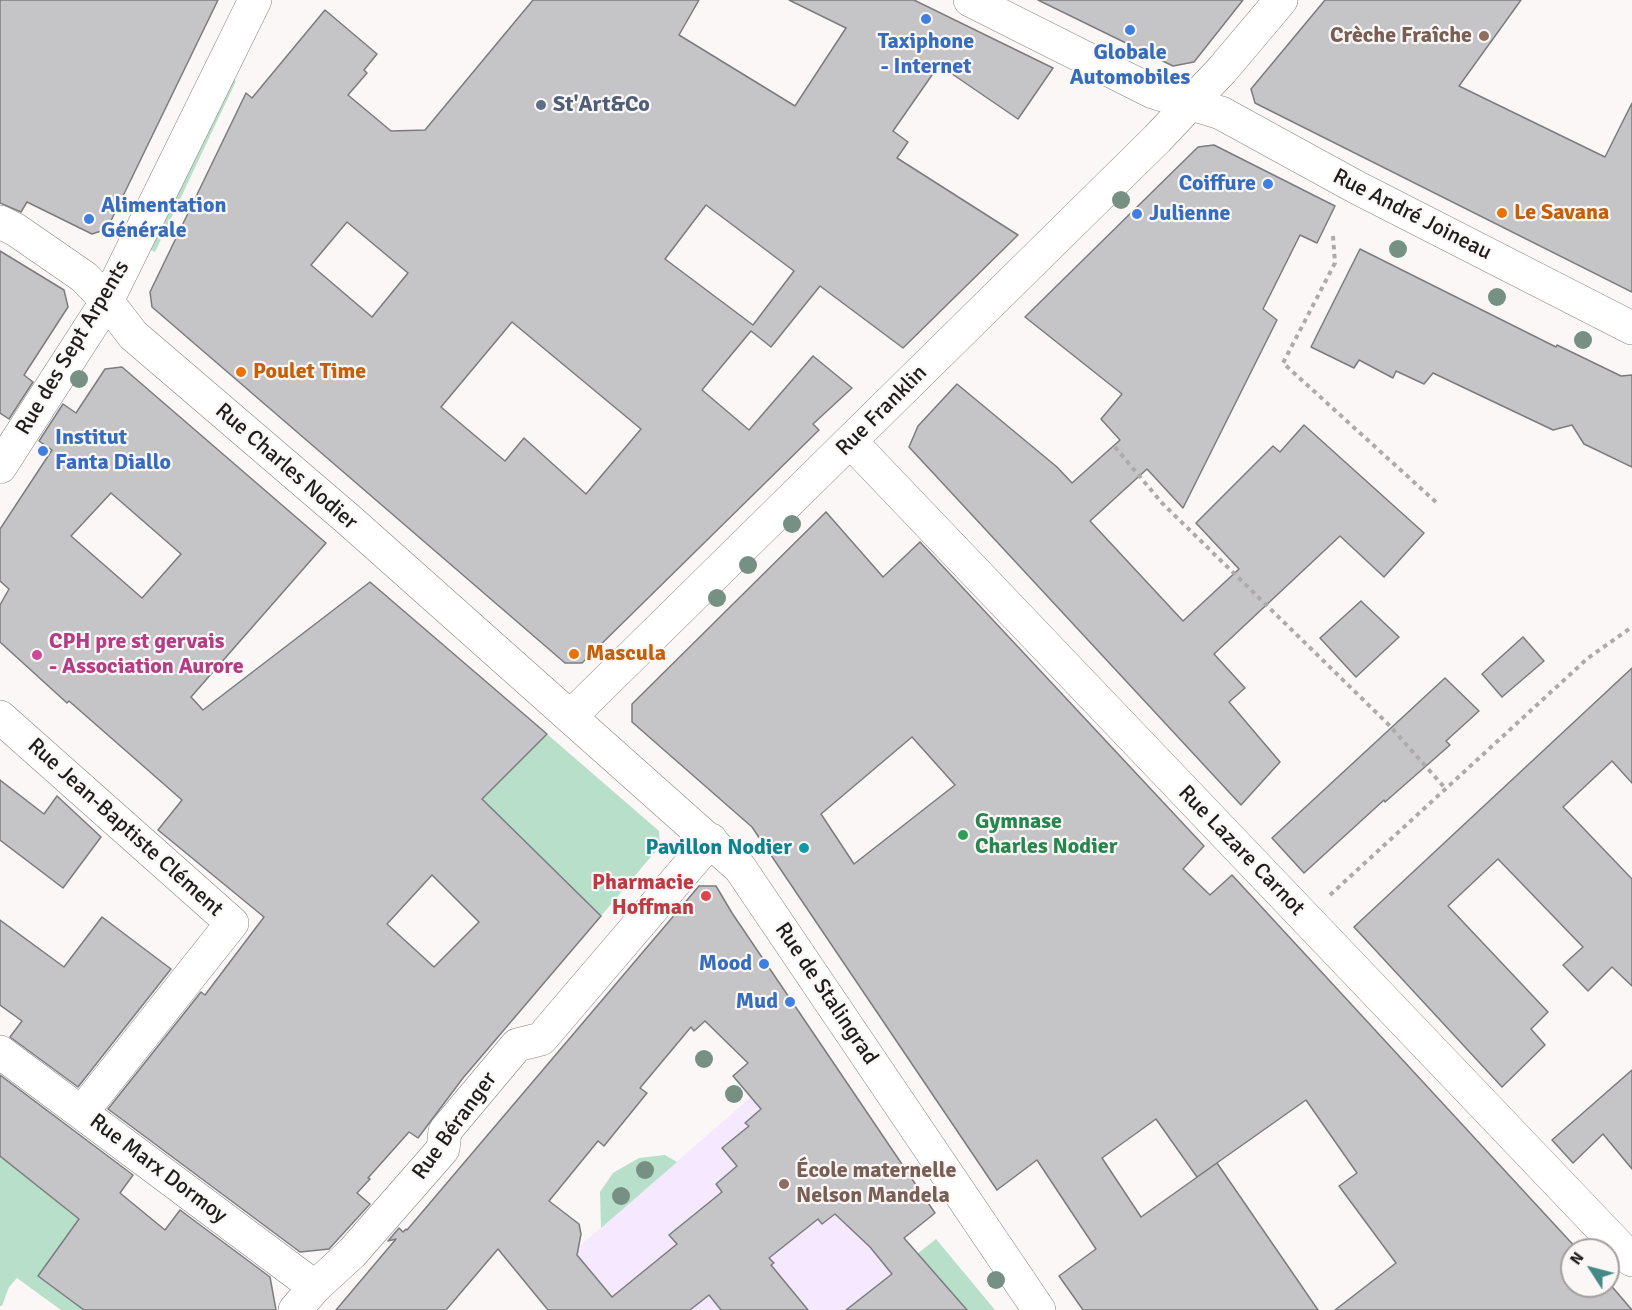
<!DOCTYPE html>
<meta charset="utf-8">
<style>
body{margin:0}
#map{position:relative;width:1632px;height:1310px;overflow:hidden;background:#fbf7f6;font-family:Signika,sans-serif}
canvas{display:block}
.north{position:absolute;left:1560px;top:1238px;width:60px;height:60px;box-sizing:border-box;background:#fbf7f6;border:2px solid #a39f9f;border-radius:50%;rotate:306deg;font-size:16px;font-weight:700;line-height:24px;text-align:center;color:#1e1c1c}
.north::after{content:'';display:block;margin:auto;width:21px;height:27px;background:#438a85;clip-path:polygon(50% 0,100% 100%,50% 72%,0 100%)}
</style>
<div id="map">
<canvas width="1632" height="1310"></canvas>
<div class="north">N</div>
</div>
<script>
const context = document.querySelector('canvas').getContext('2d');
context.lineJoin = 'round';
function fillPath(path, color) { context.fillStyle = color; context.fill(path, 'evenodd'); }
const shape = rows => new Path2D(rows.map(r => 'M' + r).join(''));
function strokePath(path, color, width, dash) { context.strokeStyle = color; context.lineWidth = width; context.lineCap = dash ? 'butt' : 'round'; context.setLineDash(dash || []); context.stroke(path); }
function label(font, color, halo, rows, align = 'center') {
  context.font = font + ' Signika,sans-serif'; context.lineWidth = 4.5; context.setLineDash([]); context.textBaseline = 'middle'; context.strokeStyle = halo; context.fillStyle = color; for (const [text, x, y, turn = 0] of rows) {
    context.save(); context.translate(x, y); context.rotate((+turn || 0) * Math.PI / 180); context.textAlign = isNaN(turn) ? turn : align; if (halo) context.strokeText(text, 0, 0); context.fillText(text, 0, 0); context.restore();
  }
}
fillPath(shape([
 [820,1041,935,1213,904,1238,917,1254,847,1310,623,1310,574,1251,774,1077]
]), '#f4e9fe');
fillPath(shape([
 [230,78,236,81,155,252,149,249],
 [547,734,659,831,660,846,601,916,482,799],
 [665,1155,677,1162,601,1228,600,1192,613,1173,639,1158],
 [0,1156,176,1290,161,1310,61,1310,17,1278,9,1287,2,1306,0,1306],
 [936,1239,995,1310,967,1310,917,1254]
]), '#b7dfc9');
const building = shape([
 [0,0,218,0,107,229,92,234,27,202,21,212,0,203,0,0],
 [533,0,699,0,679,35,795,106,846,28,789,0,914,0,1053,68,1018,119,939,65,893,131,908,142,897,158,1018,235,903,348,820,286,771,347,751,331,702,390,749,430,813,356,852,388,813,424,819,430,582,663,565,663,152,307,150,292,246,93,252,98,325,10,377,54,364,70,367,73,348,95,391,131,425,130,533,0],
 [706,205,794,271,753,325,665,259,706,205],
 [347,222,408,273,372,317,311,265,347,222],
 [512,322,641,429,586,494,524,438,505,461,441,407,512,322],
 [1038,0,1243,0,1194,62,1173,66,1038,0],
 [1325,0,1521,0,1459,86,1605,157,1632,103,1632,292,1255,103,1251,89,1325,0],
 [1214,145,1335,206,1317,243,1300,235,1263,309,1277,320,1183,508,1147,469,1090,521,1183,621,1239,569,1196,523,1273,446,1280,452,1304,425,1424,533,1384,577,1340,536,1214,654,1245,688,1229,702,1280,762,1241,805,909,447,918,426,957,384,1057,467,1072,483,1120,440,1101,419,1122,394,1025,317,1198,147,1214,145],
 [1360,249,1556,347,1557,345,1621,376,1632,375,1632,467,1584,444,1572,425,1553,430,1433,373,1424,384,1396,371,1393,378,1359,360,1354,368,1311,347,1360,249],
 [0,251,64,290,68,307,24,375,33,382,9,419,0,413,0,251],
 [122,367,326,543,191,697,203,710,370,582,547,734,482,799,601,916,463,1078,418,1138,409,1132,368,1178,370,1179,357,1193,370,1204,329,1249,300,1252,108,1109,201,992,205,995,264,917,158,830,182,800,69,701,67,703,0,642,0,605,9,589,0,581,0,529,52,450,39,441,63,404,76,413,105,369,122,367],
 [111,493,181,554,142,598,71,536,111,493],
 [432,875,479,922,434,967,387,924,432,875],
 [826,512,883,577,920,542,1204,846,1183,869,1210,895,1232,875,1578,1250,1572,1250,1572,1286,1608,1286,1608,1282,1632,1310,1335,1310,1396,1263,1339,1186,1357,1173,1306,1100,1197,1177,1156,1119,1102,1158,1141,1217,1217,1163,1318,1310,1083,1310,1059,1276,1096,1249,1037,1160,997,1190,752,827,632,722,632,704,826,512],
 [912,737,955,785,854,864,821,814,912,737],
 [1361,601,1399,637,1356,677,1320,638,1361,601],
 [1523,637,1544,661,1502,697,1482,674,1523,637],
 [1632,668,1632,783,1612,761,1563,807,1632,879,1632,986,1612,967,1588,991,1563,965,1583,947,1498,859,1448,906,1548,1012,1531,1029,1545,1045,1502,1087,1354,927,1632,668],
 [1445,678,1479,711,1446,741,1450,745,1385,802,1384,800,1304,873,1272,838,1445,678],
 [0,780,44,814,57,796,101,837,63,888,0,840,0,780],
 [699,886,716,886,732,913,935,1213,904,1238,967,1310,846,1310,892,1274,870,1247,835,1214,822,1224,818,1219,769,1258,774,1263,771,1265,808,1310,721,1310,709,1295,690,1310,548,1310,498,1249,446,1310,336,1310,396,1239,388,1241,399,1228,403,1232,406,1229,407,1230,699,886],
 [705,1021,748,1063,733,1076,761,1109,745,1123,749,1126,722,1148,737,1166,716,1184,722,1192,669,1235,677,1244,612,1297,577,1255,581,1234,579,1224,549,1201,598,1141,604,1146,647,1093,640,1088,691,1027,694,1031,705,1021],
 [102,917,171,969,78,1087,10,1037,22,1021,0,1005,0,920,64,967,102,917],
 [1632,1070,1632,1169,1603,1134,1573,1163,1552,1140,1632,1070],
 [0,1075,133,1175,120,1193,165,1230,180,1210,270,1277,276,1310,84,1310,38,1276,79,1219,0,1156,0,1075]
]);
fillPath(building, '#c5c5c8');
strokePath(building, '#7c7c7f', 1.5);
const minor = shape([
 [970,0,1153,92,1221,113,1356,187,1632,328],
 [0,222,16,230,84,277,107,301,133,335,349,520,740,868,1039,1310],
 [851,442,1632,1260],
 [0,467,107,301,255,0],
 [0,717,232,923,82,1112],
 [570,717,1157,139,1222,70,1281,0],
 [0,1052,315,1287],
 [295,1310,315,1287,352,1253,443,1149,445,1131,517,1045,541,1039,711,840]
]);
strokePath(minor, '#878482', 34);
strokePath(shape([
 [1333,236,1335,263,1283,363,1438,504],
 [1115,447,1162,503,1388,724,1445,788],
 [1330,895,1588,658,1632,627]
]), '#aeaaaa', 4, [4.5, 4.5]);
strokePath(minor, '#fff', 33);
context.fillStyle = '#769084';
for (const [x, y] of [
 [1121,200],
 [1398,249],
 [1497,297],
 [1583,340],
 [79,379],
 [792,524],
 [748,565],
 [717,598],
 [704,1059],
 [734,1094],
 [645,1170],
 [621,1196],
 [996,1280]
]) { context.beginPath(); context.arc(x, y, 9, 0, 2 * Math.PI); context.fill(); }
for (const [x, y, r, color] of [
 [926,19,6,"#3f7fe0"],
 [1130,30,6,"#3f7fe0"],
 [1484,36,6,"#8d6e63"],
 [541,105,6,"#5c6f8a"],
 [1268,184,6,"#3f7fe0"],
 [1502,213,6,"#e8710a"],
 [1137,214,6,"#3f7fe0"],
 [89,219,6,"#3f7fe0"],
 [241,372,6,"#e8710a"],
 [43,451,6,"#3f7fe0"],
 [574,654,6,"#e8710a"],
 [37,655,6,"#d1479c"],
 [963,835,6,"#2e9e5b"],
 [804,848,6,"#0f9aa8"],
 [706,896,6,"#e0444e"],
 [764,964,6,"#3f7fe0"],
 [790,1002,6,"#3f7fe0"],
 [784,1184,6,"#8d6e63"]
]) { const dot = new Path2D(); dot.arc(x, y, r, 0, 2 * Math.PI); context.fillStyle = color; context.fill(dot); strokePath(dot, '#fbf7f6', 2); }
label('bold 22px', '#785e54', '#fbf7f6', [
 ["Crèche Fraîche",1472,36],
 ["École maternelle",796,1171,"left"],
 ["Nelson Mandela",796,1196,"left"]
], 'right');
label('bold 22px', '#366cbe', '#fbf7f6', [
 ["Taxiphone",926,42,"center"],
 ["- Internet",926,67,"center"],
 ["Globale",1130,53,"center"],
 ["Automobiles",1130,78,"center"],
 ["Coiffure",1256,184],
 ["Alimentation",101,206,"left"],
 ["Générale",101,231,"left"],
 ["Julienne",1149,214,"left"],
 ["Institut",55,438,"left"],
 ["Fanta Diallo",55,463,"left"],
 ["Mood",752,964],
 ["Mud",778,1002]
], 'right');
label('bold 22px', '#4e5e75', '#fbf7f6', [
 ["St'Art&Co",553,105]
], 'left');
label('bold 22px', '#c56008', '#fbf7f6', [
 ["Le Savana",1514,213],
 ["Poulet Time",253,372],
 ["Mascula",586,654]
], 'left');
label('22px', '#1e1c1c', '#fbf7f6', [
 ["Rue André Joineau",1412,215,27],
 ["Rue des Sept Arpents",73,348,-59],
 ["Rue Franklin",882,411,-45],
 ["Rue Charles Nodier",286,467,41],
 ["Rue Jean-Baptiste Clément",125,828,42],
 ["Rue Lazare Carnot",1241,851,46],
 ["Rue de Stalingrad",826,994,56],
 ["Rue Béranger",455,1126,-54],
 ["Rue Marx Dormoy",158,1169,37]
]);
label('bold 22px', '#b23c85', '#fbf7f6', [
 ["CPH pre st gervais",49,642],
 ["- Association Aurore",49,667]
], 'left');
label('bold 22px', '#27864d', '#fbf7f6', [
 ["Gymnase",975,822],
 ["Charles Nodier",975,847]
], 'left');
label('bold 22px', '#0d838f', '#fbf7f6', [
 ["Pavillon Nodier",792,848]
], 'right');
label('bold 22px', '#be3a42', '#fbf7f6', [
 ["Pharmacie",694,883],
 ["Hoffman",694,908]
], 'right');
</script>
